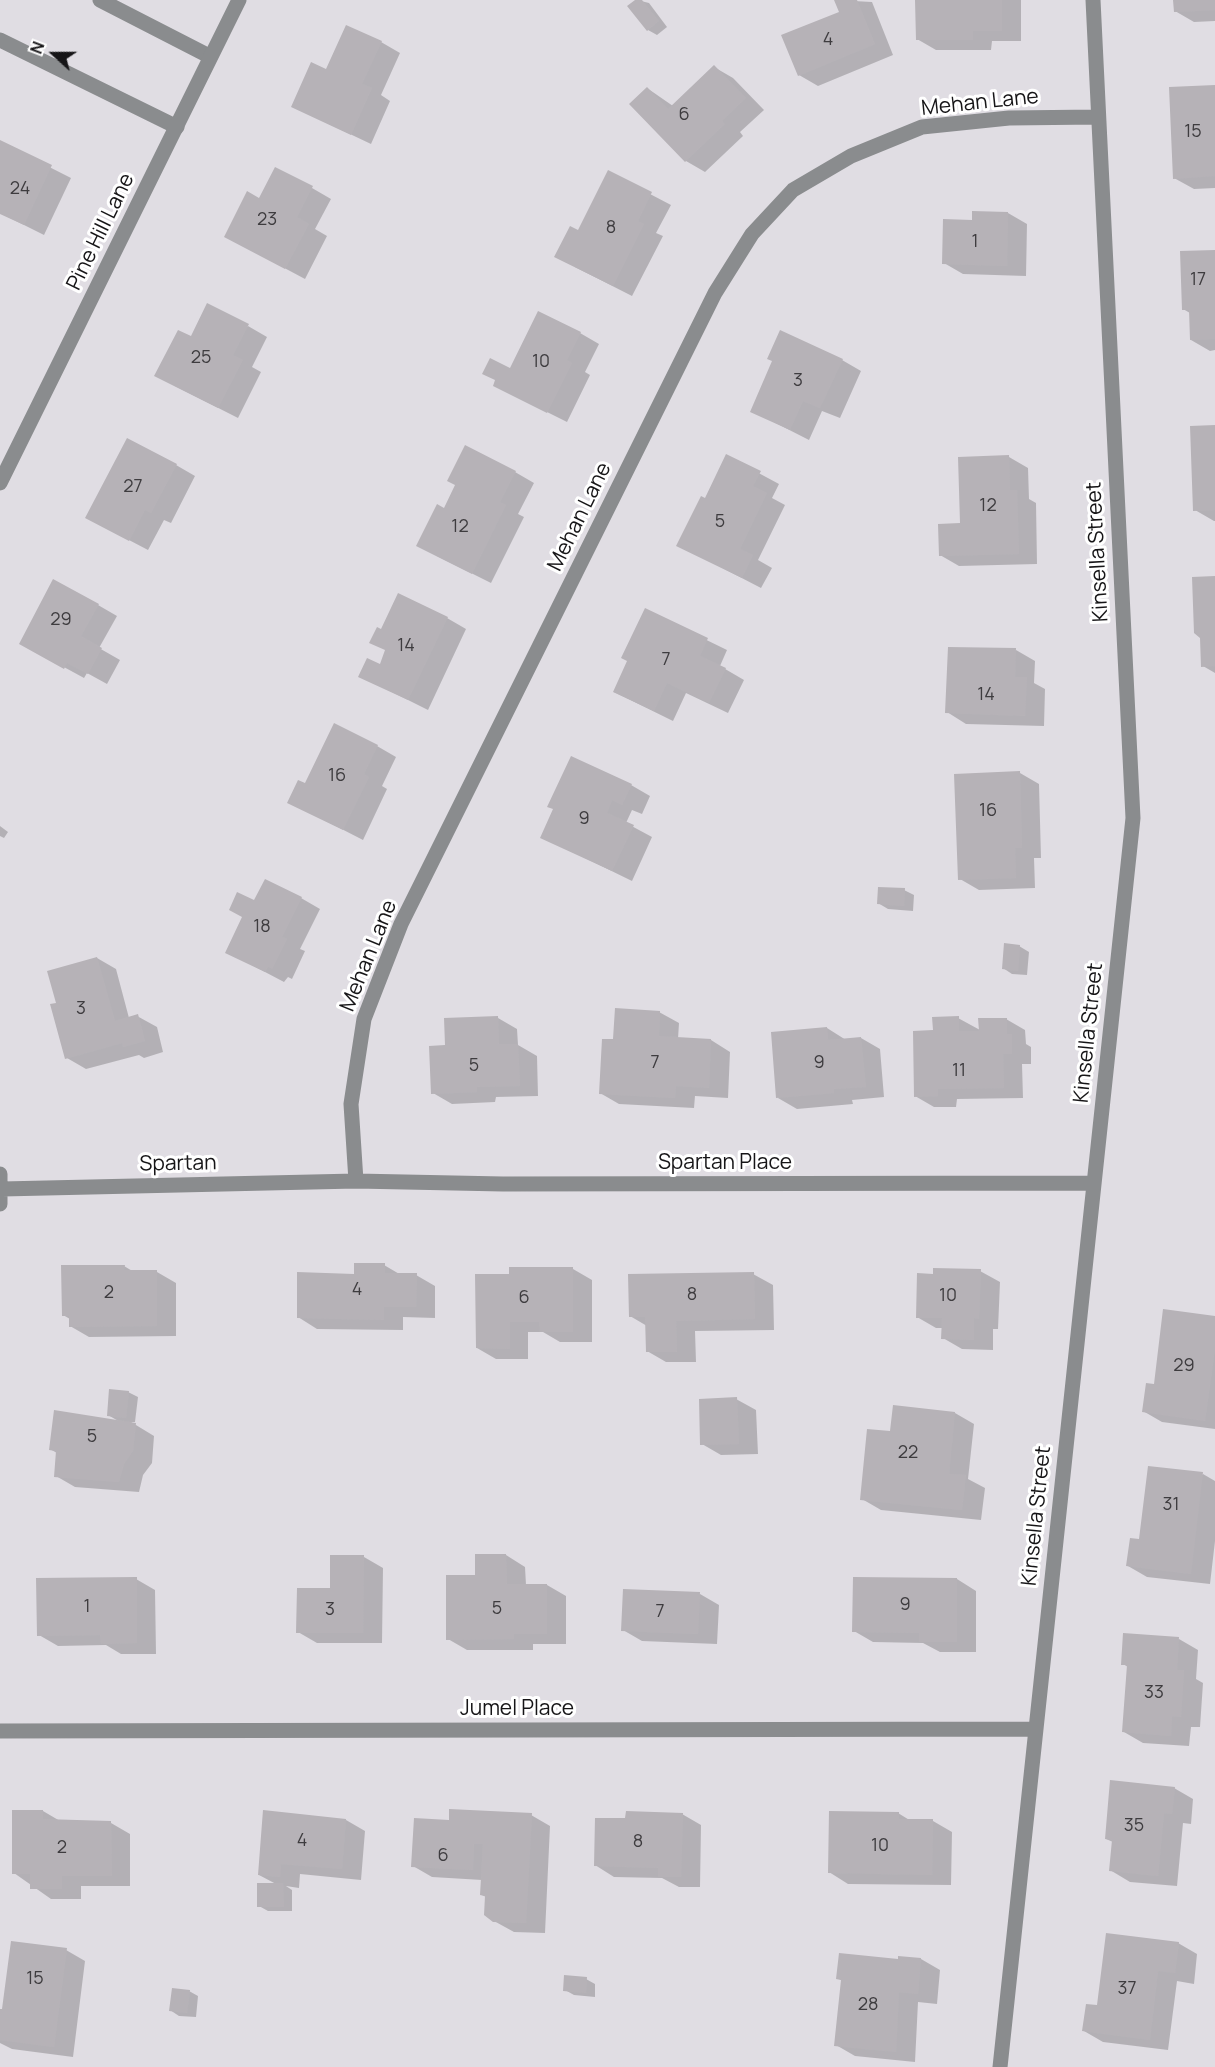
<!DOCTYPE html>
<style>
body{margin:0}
#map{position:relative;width:1215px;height:2067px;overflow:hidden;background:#e0dde3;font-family:Manrope,sans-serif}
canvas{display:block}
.north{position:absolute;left:24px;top:24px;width:60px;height:60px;-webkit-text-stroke:4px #fff;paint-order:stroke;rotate:291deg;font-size:16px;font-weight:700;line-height:24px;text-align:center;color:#161517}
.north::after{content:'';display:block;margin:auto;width:21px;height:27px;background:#161517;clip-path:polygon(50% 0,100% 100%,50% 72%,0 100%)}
</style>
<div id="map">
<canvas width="1215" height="2067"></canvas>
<div class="north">N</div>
</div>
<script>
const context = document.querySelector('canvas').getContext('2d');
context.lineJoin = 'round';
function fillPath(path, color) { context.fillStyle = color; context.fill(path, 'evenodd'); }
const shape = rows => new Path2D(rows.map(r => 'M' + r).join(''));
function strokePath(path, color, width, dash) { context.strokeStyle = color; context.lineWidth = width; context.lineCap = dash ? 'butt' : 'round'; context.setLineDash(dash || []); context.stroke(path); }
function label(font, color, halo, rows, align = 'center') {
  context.font = font + ' Manrope,sans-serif'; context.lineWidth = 6; context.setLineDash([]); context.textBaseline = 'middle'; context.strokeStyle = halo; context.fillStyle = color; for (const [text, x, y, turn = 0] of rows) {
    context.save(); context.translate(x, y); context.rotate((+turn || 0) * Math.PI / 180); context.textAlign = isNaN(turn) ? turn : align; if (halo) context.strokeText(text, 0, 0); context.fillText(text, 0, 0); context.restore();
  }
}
fillPath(shape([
 [637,0,649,3,667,27,657,35,648,30],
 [835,0,872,2,893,55,818,86,799,75,841,12],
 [917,0,1021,0,1021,41,992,41,991,50,936,50,917,39],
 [1174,0,1215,0,1215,21,1194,22,1175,11],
 [381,42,400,53,381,95,390,101,371,144,293,107],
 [714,67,733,78,764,110,740,132,743,136,705,172,686,161,647,88,673,106],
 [1215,87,1215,188,1194,189,1174,178],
 [0,142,71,178,44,235,0,213],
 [608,172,671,205,656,233,663,236,632,296,575,267,578,232],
 [312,188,331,199,315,229,327,236,305,279,245,247,260,200],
 [1008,213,1027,224,1026,276,963,274,944,263,973,221],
 [1215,252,1215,350,1210,351,1191,340,1190,313,1183,309],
 [248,326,267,337,252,367,261,372,238,418,175,386],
 [580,333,599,344,585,372,590,375,567,422,495,386,511,370],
 [842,360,861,371,840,418,822,411,809,440,752,411],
 [1215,427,1215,521,1214,521,1195,510],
 [727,456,779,484,772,498,785,505,758,560,772,568,761,588,678,545,705,500],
 [1009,457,1028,468,1029,499,1036,503,1037,564,959,566,940,555],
 [176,465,195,476,171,523,164,520,148,550,106,528],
 [515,472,534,483,518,514,524,517,491,583,437,556,444,510],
 [1215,577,1215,673,1203,666,1202,637],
 [98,605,117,616,99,648,120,660,107,684,87,673,84,678,40,654],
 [645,610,727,650,720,666,744,680,728,713,686,693,673,721,614,692,629,661],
 [447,618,466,629,428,710,360,676,380,666,387,651,381,631],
 [1016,650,1035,661,1034,683,1045,689,1044,726,966,724,947,712],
 [377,746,396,757,382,786,387,789,363,840,289,802,305,785],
 [1020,773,1039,784,1041,858,1034,858,1035,888,979,890,960,879],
 [631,785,650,796,642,814,632,810,626,823,652,837,632,881,542,837],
 [0,826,8,832,4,838,0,836],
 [904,890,914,895,913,911,888,909,878,903],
 [301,898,320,909,300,949,305,951,292,979,288,977,284,982,227,952,255,902],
 [1019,946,1029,952,1027,975,1012,974,1003,968],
 [97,958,116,969,129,1018,137,1016,157,1027,163,1052,144,1058,139,1055,86,1069,67,1058],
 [659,1012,679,1023,678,1039,711,1040,730,1052,728,1098,695,1096,694,1108,619,1104,600,1093,614,1041],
 [498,1018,517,1029,518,1045,537,1056,538,1096,496,1097,495,1102,452,1104,433,1093,447,1046,446,1019],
 [958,1018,980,1030,1006,1019,1025,1030,1026,1044,1031,1047,1031,1064,1022,1064,1023,1098,957,1099,956,1107,934,1107,915,1096,934,1032],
 [827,1028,846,1040,861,1038,880,1049,884,1097,852,1100,853,1104,797,1109,778,1098],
 [384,1265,401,1275,416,1275,435,1286,435,1318,403,1317,403,1330,317,1329,298,1317,355,1275],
 [124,1266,134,1272,157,1272,176,1283,176,1336,89,1337,70,1326,70,1319,63,1315],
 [573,1269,592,1280,592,1342,560,1342,543,1332,528,1332,528,1359,496,1359,477,1348,510,1275],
 [980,1271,1000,1282,998,1329,993,1329,993,1350,962,1349,943,1338,943,1328,936,1328,917,1317],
 [753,1274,773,1285,774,1330,695,1331,696,1362,666,1362,647,1351,647,1326,630,1316],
 [1215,1318,1215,1429,1162,1422,1143,1411,1155,1386],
 [128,1392,138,1397,135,1422,131,1422,154,1436,152,1463,143,1475,139,1492,75,1487,56,1476,57,1453,50,1449,120,1422,108,1415],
 [736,1399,756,1410,758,1454,721,1455,702,1444],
 [955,1413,974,1424,968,1479,985,1488,981,1520,881,1510,862,1499,892,1433],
 [1203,1474,1215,1481,1215,1541,1210,1584,1147,1577,1128,1566,1140,1541],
 [506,1555,525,1567,526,1585,547,1585,566,1596,566,1644,533,1644,533,1650,467,1650,448,1639,476,1576],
 [364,1557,383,1568,382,1643,317,1643,298,1632,332,1590],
 [136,1579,155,1590,156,1654,121,1654,106,1645,58,1646,39,1635],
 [957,1579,976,1591,976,1652,940,1652,923,1643,873,1642,854,1631],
 [700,1594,719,1605,717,1644,642,1641,623,1630],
 [1179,1639,1198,1650,1196,1679,1203,1683,1200,1727,1191,1727,1189,1746,1143,1743,1124,1732,1128,1667,1123,1664],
 [1174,1788,1193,1799,1191,1824,1183,1823,1177,1886,1130,1882,1110,1870,1113,1842,1106,1839],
 [43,1811,60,1821,111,1823,130,1834,130,1886,81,1886,81,1899,51,1899,14,1873],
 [898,1813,911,1821,933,1821,952,1832,951,1885,848,1884,829,1872],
 [682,1814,701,1825,700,1887,679,1887,662,1878,614,1877,595,1865,627,1820],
 [531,1815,550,1826,545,1933,514,1932,494,1921,486,1897,482,1895,482,1880,432,1877,413,1866],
 [346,1820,365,1831,361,1880,300,1874,299,1888,286,1886,292,1890,292,1911,268,1911,259,1906,276,1884,259,1875],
 [1178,1943,1197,1954,1194,1984,1177,1981,1168,2050,1103,2042,1084,2031,1098,2007],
 [66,1950,85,1961,73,2057,12,2049,0,2043,0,2011,3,2011],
 [921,1959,940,1970,937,2004,918,2002,915,2062,855,2056,836,2045,842,1981,838,1978,899,1961],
 [586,1979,595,1984,595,1997,574,1995,565,1990],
 [189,1991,198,1996,196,2017,179,2016,170,2010]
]), '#0003');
fillPath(shape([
 [635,0,642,0,659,21,647,31,627,6],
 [834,0,857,0,875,44,798,76,781,35,839,12],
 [915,0,1002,0,1002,31,973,31,973,40,916,40],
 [1173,0,1215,0,1215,10,1174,12],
 [346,25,382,41,362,84,372,88,351,135,291,107,311,62,326,69],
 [714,65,746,98,722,121,725,124,685,162,629,104,647,87,668,109],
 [1215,85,1215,176,1173,179,1169,87],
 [0,140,52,165,24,225,0,214],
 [275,167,313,186,297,217,309,224,285,269,224,237,247,191,259,198],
 [608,170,652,192,638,221,644,224,613,286,554,257,570,226,578,230],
 [972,211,1008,212,1007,266,942,264,943,219,972,220],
 [1215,250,1215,339,1190,340,1189,310,1182,310,1180,251],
 [207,303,249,324,233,355,243,360,218,408,154,376,178,330,191,336],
 [538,311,581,332,567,360,572,363,547,413,493,386,495,380,482,374,490,358,510,368],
 [780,330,843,359,820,408,803,401,790,430,750,412,772,361,767,359],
 [1215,425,1215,510,1193,511,1190,426],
 [127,438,177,464,151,513,145,510,129,541,85,518],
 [465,445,516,471,500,502,506,505,472,574,416,546,437,504,444,508,455,485,447,481],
 [726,454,761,471,753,486,767,493,740,549,753,555,742,578,676,546,701,496,705,498],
 [1009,455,1010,490,1017,490,1019,554,939,556,938,524,960,523,958,457],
 [1215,576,1215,666,1201,667,1200,638,1194,633,1192,577],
 [53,579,99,604,81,636,102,648,88,674,67,663,64,669,19,644],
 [398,593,448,617,408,700,358,677,367,658,380,664,385,650,369,643,377,627,381,629],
 [645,608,708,638,700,656,726,668,709,703,667,683,654,711,613,692,627,661,621,658],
 [948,647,1016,648,1015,677,1027,677,1025,716,945,713],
 [334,723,378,745,364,774,369,777,343,830,287,803,298,780,305,783],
 [571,756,632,784,622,805,612,800,607,813,634,825,612,871,540,838,553,809,547,807],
 [1020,771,1022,848,1015,848,1016,878,958,880,954,774],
 [265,879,302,897,282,937,287,939,272,969,268,967,265,972,225,953,242,917,229,910,237,892,254,900],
 [878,887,905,888,904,906,877,904],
 [1004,943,1020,945,1018,971,1002,969],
 [97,957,115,1021,138,1014,145,1041,123,1047,122,1043,65,1059,50,1004,56,1003,47,971],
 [615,1008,660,1011,659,1036,711,1039,709,1088,676,1086,675,1098,599,1094,602,1039,613,1039],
 [498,1016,499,1044,518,1044,520,1086,477,1087,477,1092,431,1094,429,1046,445,1045,444,1018],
 [959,1016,959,1031,979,1031,978,1018,1007,1018,1007,1034,1012,1034,1012,1054,1003,1054,1004,1088,938,1089,938,1096,914,1097,913,1031,933,1030,932,1017],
 [827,1027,828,1040,861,1037,866,1087,834,1089,834,1093,776,1098,771,1032],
 [354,1263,385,1263,385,1273,417,1273,416,1307,384,1307,384,1320,297,1318,297,1272,354,1274],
 [61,1265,125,1265,124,1270,157,1270,157,1326,69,1327,69,1316,62,1316],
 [509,1267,573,1267,573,1332,540,1332,539,1322,510,1322,510,1349,476,1348,475,1274,509,1274],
 [933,1268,981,1269,979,1319,974,1318,974,1340,941,1339,942,1318,916,1318,917,1273,933,1274],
 [754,1272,755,1319,676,1321,677,1352,646,1352,645,1317,629,1317,628,1274],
 [1163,1309,1215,1316,1215,1349,1205,1421,1142,1412,1146,1383,1154,1384],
 [109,1389,129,1391,126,1418,107,1416],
 [737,1397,739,1444,700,1445,699,1399],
 [893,1405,955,1412,949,1474,966,1475,962,1510,860,1500,867,1429,890,1431],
 [54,1410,136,1423,133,1451,124,1464,119,1482,54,1477,56,1451,49,1450],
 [1148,1466,1203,1472,1191,1574,1126,1566,1130,1538,1139,1539],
 [475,1554,506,1554,507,1584,547,1584,547,1634,514,1634,514,1639,446,1640,446,1575,475,1575],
 [330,1555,364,1555,363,1633,296,1633,297,1588,330,1588],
 [137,1577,137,1643,101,1644,100,1635,37,1636,36,1578],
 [853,1577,957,1578,957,1642,919,1642,919,1633,852,1632],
 [623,1589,700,1592,698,1634,621,1631],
 [1123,1633,1179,1637,1177,1670,1184,1670,1181,1717,1172,1716,1171,1736,1122,1732,1127,1665,1121,1665],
 [1110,1780,1175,1787,1172,1814,1164,1813,1158,1876,1109,1871,1112,1840,1105,1839],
 [449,1809,532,1813,526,1923,493,1922,484,1915,485,1896,480,1895,483,1844,474,1844,473,1870,411,1867,414,1818,449,1820],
 [12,1810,43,1810,43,1819,111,1821,112,1876,62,1876,62,1889,30,1889,30,1874,12,1874],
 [263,1810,346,1819,342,1869,281,1864,280,1877,258,1875],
 [626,1811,683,1813,681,1877,658,1877,658,1868,594,1866,595,1818,625,1818],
 [829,1811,899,1812,899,1819,933,1819,932,1875,828,1873],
 [257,1883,283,1883,284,1907,257,1907],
 [1106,1933,1179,1942,1175,1973,1158,1971,1150,2040,1082,2031,1086,2004,1097,2005],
 [11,1941,67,1948,54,2047,0,2040,0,2009,2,2009],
 [839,1953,898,1959,898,1956,921,1958,918,1994,899,1992,896,2052,834,2046,841,1980,836,1979],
 [564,1975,587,1977,586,1993,563,1991],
 [172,1988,190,1990,187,2013,169,2011]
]), '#b6b2b7');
strokePath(shape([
 [100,0,209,56],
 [0,40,177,127],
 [0,1174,0,1204],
 [356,1181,351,1104,364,1019,401,924,715,293,752,234,793,190,851,156,922,127,1009,118,1097,117],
 [2,1189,356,1181,503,1184,1094,1183],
 [0,1731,1035,1729],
 [1000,2067,1133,818,1093,0]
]), '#8a8c8e', 15);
strokePath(shape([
 [0,483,239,0]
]), '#8a8c8e', 15);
label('18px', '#3e3c3f', null, [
 ["4",828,40],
 ["6",684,115],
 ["15",1193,132],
 ["24",20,189],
 ["23",267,220],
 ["8",611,228],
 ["1",975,242],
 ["17",1198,280],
 ["25",201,358],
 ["10",541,362],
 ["3",798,381],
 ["27",133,487],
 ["12",988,506],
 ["5",720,522],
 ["12",460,527],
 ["29",61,620],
 ["14",406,646],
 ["7",666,660],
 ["14",986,695],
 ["16",337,776],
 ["16",988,811],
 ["9",584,819],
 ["18",262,927],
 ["3",81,1009],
 ["7",655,1063],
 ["9",819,1063],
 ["5",474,1066],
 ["11",959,1071],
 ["4",357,1290],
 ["2",109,1293],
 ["8",692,1295],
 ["10",948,1296],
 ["6",524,1298],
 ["29",1184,1366],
 ["5",92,1437],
 ["22",908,1453],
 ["31",1171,1505],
 ["9",905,1605],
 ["1",87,1607],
 ["5",497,1609],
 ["3",330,1610],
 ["7",660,1612],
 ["33",1154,1693],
 ["35",1134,1826],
 ["4",302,1841],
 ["8",638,1842],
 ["10",880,1846],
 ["2",62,1848],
 ["6",443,1856],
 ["15",35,1979],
 ["37",1127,1989],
 ["28",868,2005]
]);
label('21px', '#161517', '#fff', [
 ["Mehan Lane",980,103,-6],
 ["Pine Hill Lane",101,232,-64],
 ["Mehan Lane",580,517,-64],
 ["Kinsella Street",1098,552,-93],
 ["Mehan Lane",369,956,-68],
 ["Kinsella Street",1089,1033,-84],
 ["Spartan Place",725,1163],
 ["Spartan",178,1164,-1],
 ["Kinsella Street",1037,1516,-84],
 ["Jumel Place",517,1709]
]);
</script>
